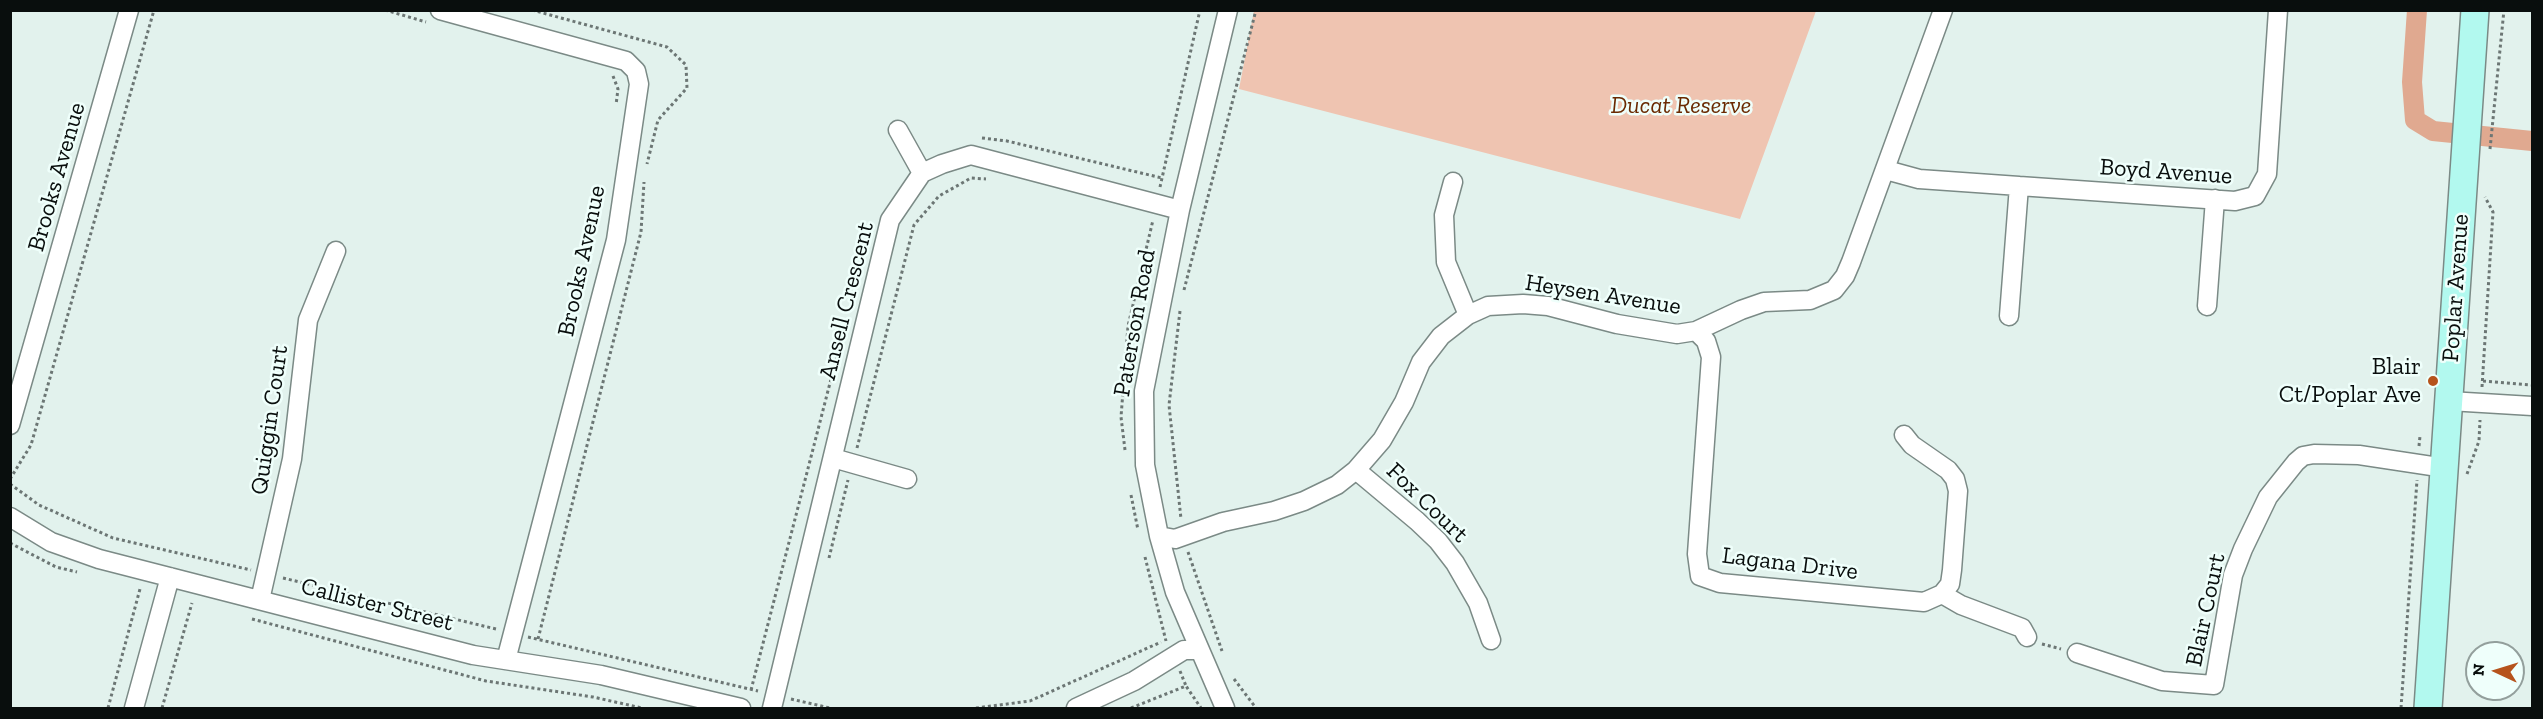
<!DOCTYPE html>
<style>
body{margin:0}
#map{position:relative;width:2543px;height:719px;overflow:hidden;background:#e2f2ed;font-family:"Zilla Slab",serif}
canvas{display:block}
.frame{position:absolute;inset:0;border:12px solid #090e0d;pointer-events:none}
.north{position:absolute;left:2465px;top:641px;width:60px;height:60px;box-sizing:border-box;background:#effffb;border:2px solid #939f9c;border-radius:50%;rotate:274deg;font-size:16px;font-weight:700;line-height:24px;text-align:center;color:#090e0d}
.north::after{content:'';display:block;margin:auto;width:21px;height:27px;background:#b6531c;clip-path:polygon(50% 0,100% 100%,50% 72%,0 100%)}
</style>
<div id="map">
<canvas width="2543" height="719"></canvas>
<div class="frame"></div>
<div class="north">N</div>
</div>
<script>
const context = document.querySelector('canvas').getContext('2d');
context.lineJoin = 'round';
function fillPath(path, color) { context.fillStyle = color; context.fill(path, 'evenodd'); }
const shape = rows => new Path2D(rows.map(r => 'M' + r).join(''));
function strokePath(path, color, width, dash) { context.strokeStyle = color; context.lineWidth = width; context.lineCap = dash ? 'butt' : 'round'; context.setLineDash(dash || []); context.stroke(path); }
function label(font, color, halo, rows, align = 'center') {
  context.font = font + ' "Zilla Slab",serif'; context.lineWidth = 5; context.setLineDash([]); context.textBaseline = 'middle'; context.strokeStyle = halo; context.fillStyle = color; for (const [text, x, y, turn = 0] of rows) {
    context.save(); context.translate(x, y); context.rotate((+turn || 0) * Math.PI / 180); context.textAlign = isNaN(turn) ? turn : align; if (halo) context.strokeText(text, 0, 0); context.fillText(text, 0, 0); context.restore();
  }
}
fillPath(shape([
 [1254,11,1254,10,1816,11,1740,219,1239,89]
]), '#efc4b1');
strokePath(shape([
 [2417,10,2412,82,2415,120,2433,131,2532,141]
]), '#e0a990', 20);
const street = shape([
 [440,10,626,61,636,71,639,84,616,240,506,660],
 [898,130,922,173],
 [1886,170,1919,179,2019,186,2235,201,2255,196,2267,174,2278,10],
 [1453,182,1444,215,1446,262,1468,315],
 [2207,306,2215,199],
 [2009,316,2019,186],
 [1696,331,1706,341,1711,357,1697,554,1700,576,1720,583,1924,602,1942,594,1950,584,1952,570,1958,491,1955,479,1948,470,1912,445,1904,435],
 [2449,401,2532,406],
 [10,425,129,10],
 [833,458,907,479],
 [1356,470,1417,521,1438,541,1455,563,1478,603,1491,640],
 [10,517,51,542,99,559,473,655,601,675,741,708],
 [1159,536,1175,539,1223,522,1274,511,1304,501,1337,485,1356,470,1382,440,1404,402,1421,362,1441,336,1468,315,1488,306,1523,304,1548,306,1617,324,1677,334,1696,331,1741,310,1764,302,1810,300,1834,290,1845,276,1851,262,1943,10],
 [1942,594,1961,605,2022,628,2027,637],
 [260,600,292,459,308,320,336,251],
 [2077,653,2162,681,2214,685,2233,575,2243,549,2268,497,2296,462,2303,456,2314,454,2359,455,2445,468],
 [134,708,170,577],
 [772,708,890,220,922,173,942,164,971,155,1180,210],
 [1076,708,1134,681,1184,650,1199,650],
 [1225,708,1175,592,1159,536,1145,465,1144,391,1180,210,1228,10]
]);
const secondary = shape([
 [2428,708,2475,10]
]);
strokePath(street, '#7b8a86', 21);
strokePath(secondary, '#7b8a86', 30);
strokePath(shape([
 [385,10,426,22],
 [532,10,667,47,686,65,687,88,658,120,647,164],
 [613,76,618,89,616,105],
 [982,138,1007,141,1162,178],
 [2490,149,2504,10],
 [1160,187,1200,10],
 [1184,290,1256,10],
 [1180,311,1169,405,1181,519],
 [2483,381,2532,385],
 [2482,387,2493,212,2485,197],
 [2419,446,2420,436],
 [857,448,914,225,939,196,971,178,986,179],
 [1125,450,1121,417,1128,326,1153,220],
 [2467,474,2479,441,2480,420],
 [10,479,31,445,154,10],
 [10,484,39,505,113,538,251,570],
 [1131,495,1138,530],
 [10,543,56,567,77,572],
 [1188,552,1222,651],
 [1145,557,1166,641],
 [829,558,848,480],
 [283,578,496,629],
 [252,619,486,681,593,697,642,708],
 [528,637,758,691],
 [538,639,641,232,644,182],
 [2042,644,2061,649],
 [1180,671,1186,686],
 [1234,679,1256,708],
 [751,690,839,348],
 [791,699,830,708],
 [108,708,140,589],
 [162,708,192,603],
 [976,708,1030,701,1161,642],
 [1131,708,1186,686,1201,708],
 [2401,708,2417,480]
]), '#6c7674', 3, [3, 3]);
strokePath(street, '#fff', 18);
strokePath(secondary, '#b2f9ef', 27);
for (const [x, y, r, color] of [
 [2433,381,6,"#b6531c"]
]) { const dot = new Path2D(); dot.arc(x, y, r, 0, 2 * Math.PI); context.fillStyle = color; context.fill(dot); strokePath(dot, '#effffb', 2); }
label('italic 24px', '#6a2901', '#effffb', [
 ["Ducat Reserve",1681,106]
]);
label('24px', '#090e0d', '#effffb', [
 ["Boyd Avenue",2166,172,4],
 ["Brooks Avenue",57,177,-74],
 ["Brooks Avenue",582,261,-78],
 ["Poplar Avenue",2456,288,-86],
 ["Heysen Avenue",1603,295,9],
 ["Ansell Crescent",847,301,-76],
 ["Paterson Road",1135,323,-80],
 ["Quiggin Court",270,420,-82],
 ["Fox Court",1427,503,44],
 ["Lagana Drive",1790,564,7],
 ["Callister Street",377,605,14],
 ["Blair Court",2206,610,-78]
]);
label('24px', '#090e0d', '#effffb', [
 ["Blair",2421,367],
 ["Ct/Poplar Ave",2421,395]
], 'right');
</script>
